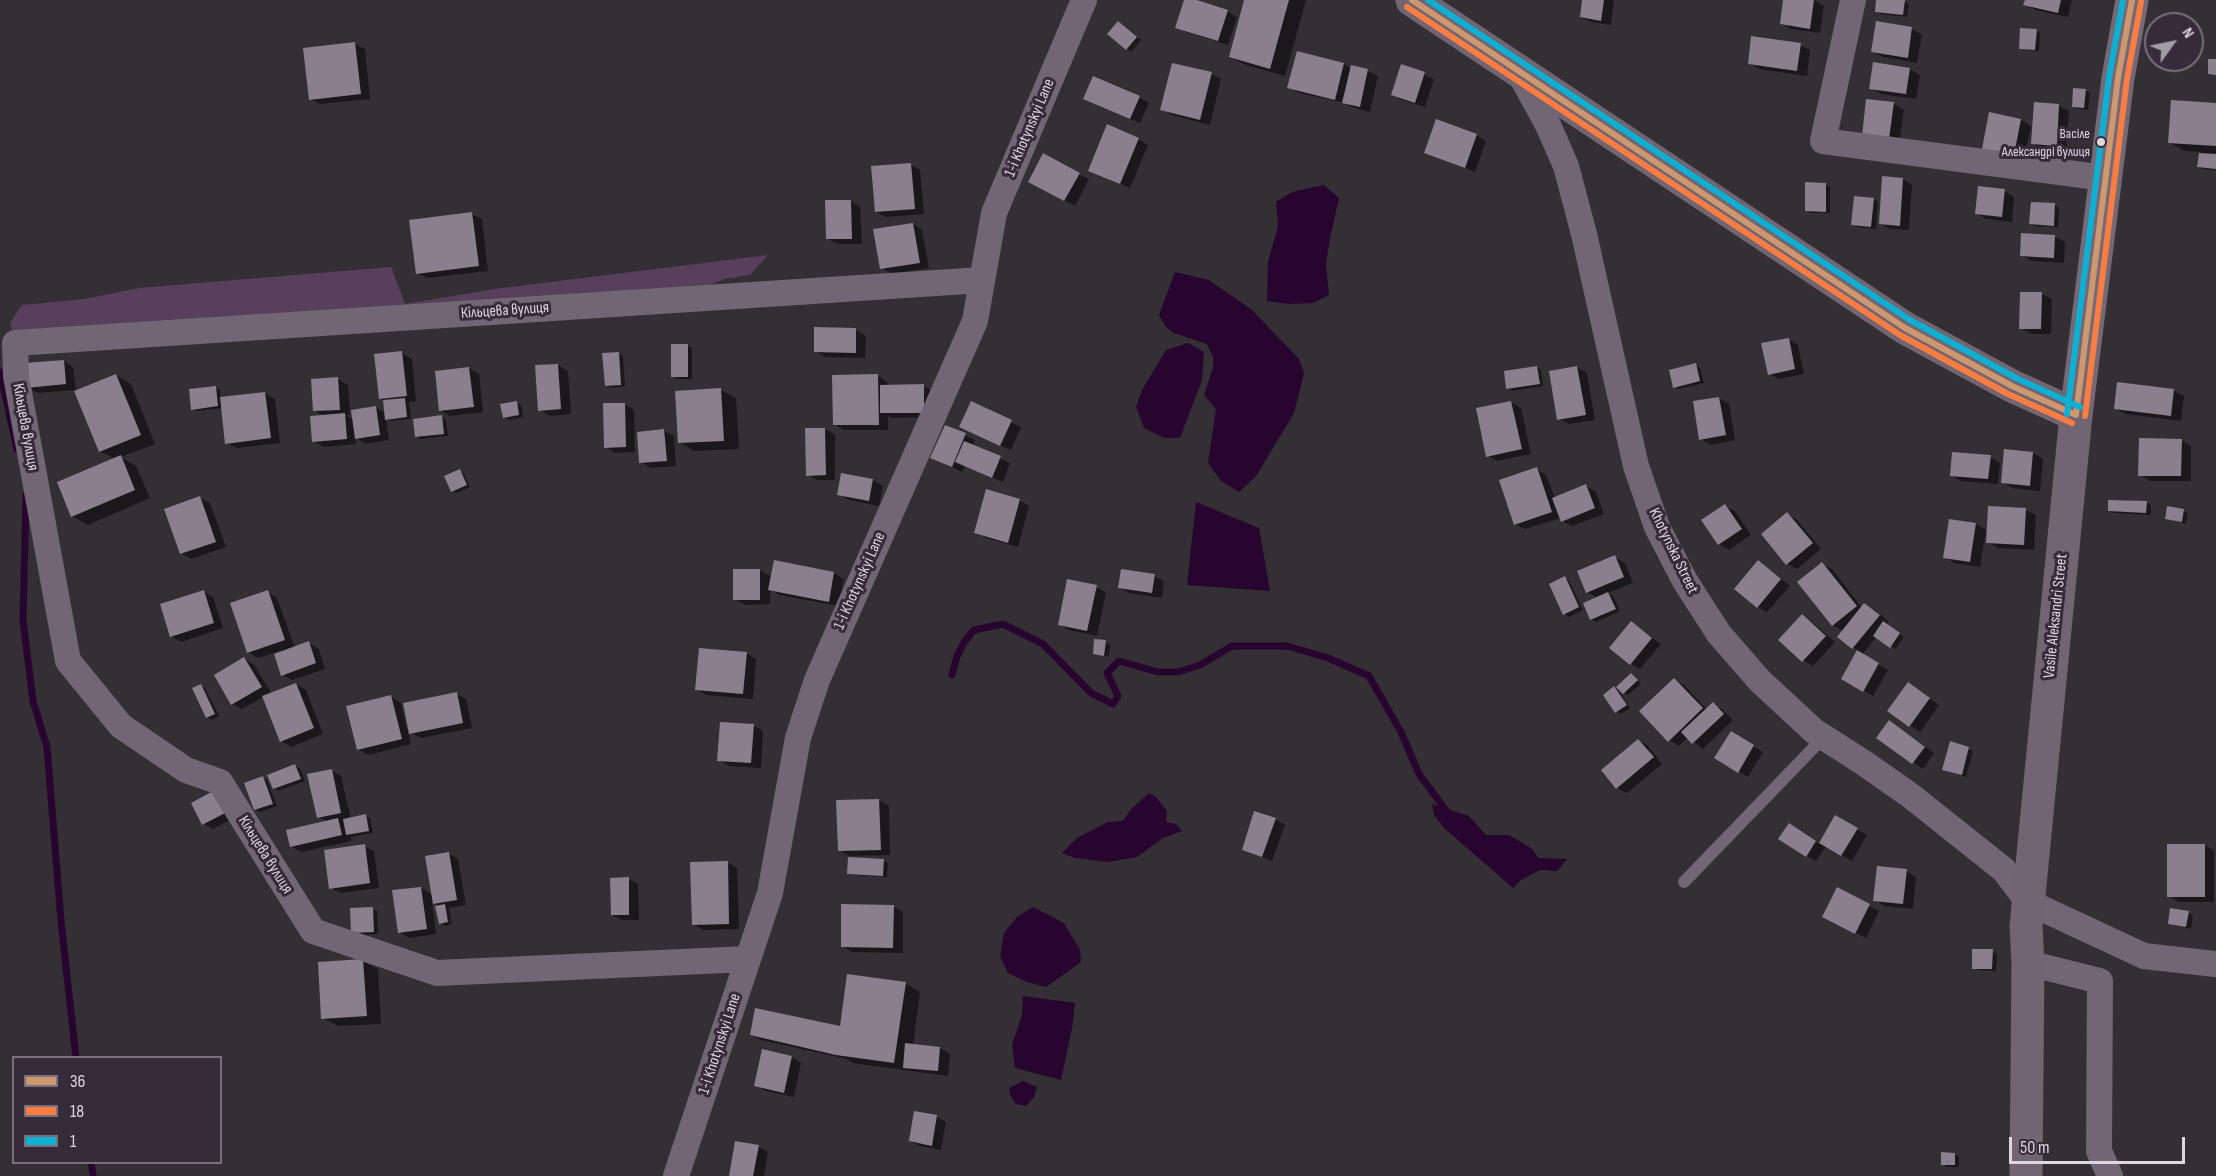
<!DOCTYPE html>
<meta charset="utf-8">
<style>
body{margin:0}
#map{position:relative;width:2216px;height:1176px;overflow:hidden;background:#342e35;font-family:"Sofia Sans Condensed",sans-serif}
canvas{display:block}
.legend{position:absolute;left:12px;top:1056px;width:210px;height:108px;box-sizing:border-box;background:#362b38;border:2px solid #79707b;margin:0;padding:8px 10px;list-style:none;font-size:18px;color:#ded7df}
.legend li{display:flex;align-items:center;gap:12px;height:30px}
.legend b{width:30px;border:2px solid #79707b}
.north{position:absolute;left:2144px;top:12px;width:60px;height:60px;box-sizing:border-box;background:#362b38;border:2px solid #79707b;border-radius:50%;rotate:57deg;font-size:16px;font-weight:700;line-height:24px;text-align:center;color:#ded7df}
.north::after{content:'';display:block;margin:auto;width:21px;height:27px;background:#a29ca4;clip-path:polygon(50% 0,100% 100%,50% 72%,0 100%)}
.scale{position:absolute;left:2009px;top:1137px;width:176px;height:27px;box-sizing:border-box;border:3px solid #ded7df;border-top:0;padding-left:8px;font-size:18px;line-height:21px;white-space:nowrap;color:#ded7df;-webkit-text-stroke:4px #362b38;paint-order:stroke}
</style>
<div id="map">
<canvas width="2216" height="1176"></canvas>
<ul class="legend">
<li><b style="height:8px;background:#cd976f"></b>36</li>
<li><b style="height:8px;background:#f77d43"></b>18</li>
<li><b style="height:8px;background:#0dafd3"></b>1</li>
</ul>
<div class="north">N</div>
<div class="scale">50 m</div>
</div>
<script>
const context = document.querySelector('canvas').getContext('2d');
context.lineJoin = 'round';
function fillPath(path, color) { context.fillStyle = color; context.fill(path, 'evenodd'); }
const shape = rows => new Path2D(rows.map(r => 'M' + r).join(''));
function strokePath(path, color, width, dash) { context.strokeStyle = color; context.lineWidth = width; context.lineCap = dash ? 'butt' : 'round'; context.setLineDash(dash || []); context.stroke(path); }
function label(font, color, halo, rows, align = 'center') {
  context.font = font + ' "Sofia Sans Condensed",sans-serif'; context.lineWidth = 6; context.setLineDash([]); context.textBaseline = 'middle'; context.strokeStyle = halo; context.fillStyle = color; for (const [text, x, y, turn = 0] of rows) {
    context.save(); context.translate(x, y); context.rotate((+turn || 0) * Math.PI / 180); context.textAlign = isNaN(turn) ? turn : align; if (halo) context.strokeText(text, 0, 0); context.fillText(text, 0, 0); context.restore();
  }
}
fillPath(shape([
 [768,255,750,275,724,279,709,285,689,286,671,291,14,335,10,323,22,305,85,299,139,288,391,267,405,304,495,289]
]), '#58405d');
fillPath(shape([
 [1324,185,1339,198,1330,238,1326,264,1329,295,1313,303,1288,304,1267,301,1268,262,1278,226,1276,202,1292,192],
 [1175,272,1209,280,1252,310,1299,359,1304,373,1294,413,1256,476,1239,492,1221,481,1208,463,1216,409,1204,395,1213,368,1213,357,1207,344,1174,333,1166,327,1159,315],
 [1188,343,1204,352,1202,380,1180,438,1164,438,1144,428,1136,407,1142,390,1166,350],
 [1196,502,1259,528,1270,591,1187,585],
 [1149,793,1156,797,1167,811,1166,822,1176,824,1182,831,1163,838,1137,857,1108,862,1075,858,1062,853,1077,838,1108,822,1123,821,1131,809],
 [1432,804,1469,816,1486,835,1509,835,1531,848,1539,858,1567,859,1557,871,1540,870,1521,880,1513,888,1444,828,1434,815],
 [1033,907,1064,923,1080,950,1081,962,1046,987,1027,982,1008,973,1000,956,1004,933,1017,917],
 [1023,996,1075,1003,1072,1028,1061,1080,1015,1068,1012,1045,1022,1015],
 [1023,1081,1037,1087,1034,1097,1026,1106,1016,1104,1010,1095,1009,1088]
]), '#27052e');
fillPath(shape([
 [1185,0,1192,0,1227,11,1237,17,1228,45,1187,32,1177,27],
 [1246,0,1306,0,1285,76,1246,65,1230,57],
 [1584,0,1614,0,1611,25,1591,22,1581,17],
 [1784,0,1814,0,1824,6,1820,33,1791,29,1781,23],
 [1878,0,1904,1,1909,4,1907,17,1881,14,1877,11],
 [2026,0,2072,0,2068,17,2035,10,2025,4],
 [1878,23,1912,29,1922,35,1917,63,1883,57,1873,52],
 [1123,26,1141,40,1131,52,1110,34],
 [2036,30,2040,33,2039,51,2025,50,2020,48],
 [355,44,365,49,370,99,320,104,310,99],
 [1800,45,1810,50,1807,76,1759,69,1749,63],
 [1298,53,1344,64,1351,69,1352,67,1368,71,1378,76,1370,112,1354,108,1345,103,1299,93,1289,87],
 [1402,66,1434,79,1425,107,1402,100,1392,94],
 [1910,69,1920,75,1916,99,1881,94,1871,88],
 [1211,74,1221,79,1210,125,1172,115,1162,109],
 [2085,90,2090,93,2088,110,2078,109,2073,107],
 [1139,97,1149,103,1140,123,1095,104],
 [1894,104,1904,110,1899,144,1873,141],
 [2216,104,2216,170,2203,169,2199,167,2200,152,2185,151,2170,143],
 [2059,106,2069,111,2066,150,2042,149,2032,143],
 [1991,114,2021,120,2031,126,2023,165,1993,159],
 [1476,135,1486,141,1475,172,1425,152],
 [1138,139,1148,145,1130,188,1090,170],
 [910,164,920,170,924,214,886,217,876,212],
 [1079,174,1089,179,1075,206,1040,187],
 [1903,179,1912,185,1909,230,1890,229,1880,223],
 [1825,184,1830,187,1830,213,1811,213,1806,210],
 [2005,191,2014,197,2012,222,1986,219,1976,213],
 [1874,199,1878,202,1876,229,1857,227,1852,224],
 [851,201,860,207,862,244,837,244,827,238],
 [2055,205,2059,208,2058,227,2035,226,2031,223],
 [472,214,482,219,488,271,427,278,417,273],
 [913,224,922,230,929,268,892,274,882,268],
 [2055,237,2065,242,2064,263,2032,261,2022,255],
 [2042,294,2052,299,2051,334,2031,334,2021,328],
 [856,330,866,336,865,358,825,357,815,351],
 [1788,339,1798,345,1804,374,1779,379,1769,374],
 [687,345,692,348,692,379,677,379,672,376],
 [402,353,412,359,416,401,409,402,411,419,391,421,386,418,389,440,366,444,356,437,356,444,323,447,314,441,324,416,315,411,338,379,348,385,350,415,345,415,354,420,376,407,386,414,385,401,380,398],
 [619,354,623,356,625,387,610,388,606,386],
 [64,361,73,367,76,390,37,393,27,387],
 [558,365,568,371,571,414,550,416,540,410],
 [1695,365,1700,368,1704,383,1679,389,1675,387],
 [1537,367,1541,370,1543,386,1512,391,1508,388],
 [1577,367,1587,373,1595,420,1569,424,1559,419],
 [469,368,479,374,483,412,450,416,440,410],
 [116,375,131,384,155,444,121,457,136,466,150,498,88,525,72,516,115,459,100,451],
 [878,376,887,382,888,386,923,386,933,391,934,417,892,418,888,416,888,430,844,430,834,424],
 [216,388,220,390,221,399,265,393,275,399,280,443,237,448,227,443,223,408,197,411,193,409],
 [721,390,736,398,739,449,694,451,679,442],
 [2174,391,2184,396,2181,421,2126,414,2116,409],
 [1719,398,1729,404,1735,440,1711,445,1701,439],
 [1511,402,1521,408,1531,454,1497,461,1488,456],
 [516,403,521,405,523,417,509,420,504,417],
 [972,403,1021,427,1011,450,971,432],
 [624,404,634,410,635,452,615,453,606,447],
 [442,417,446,420,448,436,420,439,416,436],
 [946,427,975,440,973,446,1010,463,1003,482,965,466,962,472,932,457],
 [825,429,835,435,835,480,817,480,808,475],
 [664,431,674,436,676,466,651,468,641,462],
 [2181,440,2191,446,2191,481,2150,481,2140,475],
 [2033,453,2043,459,2040,491,2012,488,2002,482],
 [1990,457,2000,463,1998,484,1961,481,1951,475],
 [1537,469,1546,475,1555,498,1586,486,1596,492,1604,514,1572,526,1562,521,1561,518,1525,529,1515,524],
 [460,471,464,474,470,487,457,493,452,491],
 [842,475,873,480,883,486,879,506,849,500,839,494],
 [200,498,210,503,226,547,191,559,181,553],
 [1019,500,1029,506,1018,547,986,538,976,533],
 [2147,503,2151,505,2151,515,2114,513,2109,511],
 [1725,506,1735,511,1751,535,1729,550,1719,544],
 [2026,510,2036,515,2034,550,1998,548,1988,542],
 [2183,511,2188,513,2186,524,2167,518],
 [1788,514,1797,520,1821,549,1797,569,1787,564],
 [1950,520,1976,524,1986,530,1980,567,1954,563,1945,557],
 [1615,557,1625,563,1633,583,1608,593,1613,596,1620,611,1596,622,1591,619,1598,598,1587,592],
 [1758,562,1790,586,1767,612,1758,607],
 [1822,564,1832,569,1862,608,1865,605,1875,610,1889,622,1886,625,1904,637,1895,649,1877,636,1862,655,1888,670,1873,696,1843,678,1858,651,1839,636,1843,631,1833,625,1799,582],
 [759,570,772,577,834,573,844,579,838,606,779,595,770,589,770,604,745,605,735,599],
 [1154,576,1164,581,1162,598,1129,593,1119,587],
 [1565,578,1569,581,1583,610,1569,617,1565,614],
 [1096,587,1106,592,1097,636,1069,630,1059,624],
 [203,591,213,597,223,628,181,642,171,636],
 [267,592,277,598,295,648,309,643,319,649,325,669,292,680,283,675,282,650,258,658,248,652],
 [1802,616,1812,622,1835,642,1813,666,1803,660],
 [1631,623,1661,644,1640,669,1631,664],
 [1096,641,1110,644,1109,657,1094,653],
 [746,653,756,659,753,699,706,695,696,689],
 [244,659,254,665,272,694,296,684,306,690,323,734,291,747,281,741,264,697,242,709,232,704],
 [1632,675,1641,684,1628,695,1624,693],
 [1674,680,1684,685,1707,710,1713,704,1723,710,1733,720,1703,749,1688,737,1679,746,1669,740],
 [201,686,205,688,219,716,212,720,207,717],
 [1615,688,1619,691,1630,708,1621,714,1616,711],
 [1918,690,1939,705,1920,732,1889,711],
 [457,694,466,699,472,728,421,738,408,731,411,744,368,755,358,749,391,697,401,703,407,730],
 [753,725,763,731,761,768,729,766,719,760],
 [1899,728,1934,753,1923,769,1878,738],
 [1731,733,1763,752,1748,777,1716,758],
 [1638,740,1648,746,1662,764,1627,793,1617,788],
 [1951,743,1973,751,1966,777,1944,769],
 [295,766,300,768,305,781,278,791,274,788],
 [331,770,341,776,351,819,365,816,370,818,373,833,351,837,351,841,301,852,291,846,328,822,319,817],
 [263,778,267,780,277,806,260,812,255,809],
 [225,797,236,817,213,829,204,824],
 [879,800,889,806,890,855,849,856,839,850],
 [1835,817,1867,835,1852,861,1826,846,1816,861,1806,856,1799,831,1820,844],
 [1275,819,1285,825,1272,861,1243,849],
 [2205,845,2214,851,2214,902,2179,902,2169,896],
 [364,846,374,851,379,888,341,893,331,888],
 [448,853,458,859,466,905,449,908,452,924,445,926,440,923,440,907,432,902,436,934,409,938,399,932,421,888,433,895],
 [884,861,888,863,887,877,853,875,849,873],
 [727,862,737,868,739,929,703,930,693,924],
 [1906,871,1916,877,1913,909,1885,906,1875,900],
 [628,879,638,884,639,920,622,920,612,915],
 [1837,889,1879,911,1866,938,1833,922],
 [894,907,903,912,903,953,852,952,842,946],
 [372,909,377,911,378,934,357,935,352,910],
 [2188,913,2193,915,2191,929,2169,924],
 [1992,951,1997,954,1996,971,1978,970,1973,968],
 [363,961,378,969,381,1024,338,1026,323,1018],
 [905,983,920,992,913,1046,940,1048,950,1054,948,1076,852,1063,847,1059,761,1040,751,1035,839,1028],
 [792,1057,801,1063,794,1097,766,1091,756,1085],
 [937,1117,946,1122,941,1150,920,1146,910,1141],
 [758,1146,768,1152,764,1176,730,1176],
 [1954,1154,1959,1157,1959,1167,1947,1167,1943,1164]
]), '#0007');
strokePath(shape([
 [0,372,17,449],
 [26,495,23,620,33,701,47,747,61,921,76,1058],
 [952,675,957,656,965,641,974,630,1003,624,1043,644,1091,693,1113,704,1118,696,1107,673,1119,661,1158,672,1178,672,1200,665,1232,646,1287,646,1328,658,1369,676,1401,732,1419,774,1451,817],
 [91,1162,93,1176]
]), '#27052e', 7);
fillPath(shape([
 [1184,0,1197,0,1228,10,1218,41,1175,28],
 [1244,0,1289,0,1270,69,1229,57],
 [1582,0,1604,0,1601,21,1580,17],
 [1783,0,1814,0,1810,29,1780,24],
 [1876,0,1905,0,1903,15,1875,12],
 [2025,0,2061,0,2058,13,2023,5],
 [1118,21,1137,37,1126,50,1107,34],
 [1876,21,1912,27,1908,58,1871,52],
 [2020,28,2037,29,2035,50,2019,49],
 [1751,36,1801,43,1797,71,1748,64],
 [355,42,361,94,309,100,303,48],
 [1297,51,1344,63,1335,100,1287,88],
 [2208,59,2216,59,2216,75,2208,74],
 [1873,62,1910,68,1906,94,1869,89],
 [1172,63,1212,72,1200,120,1160,110],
 [1401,64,1425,72,1415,103,1391,95],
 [1351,65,1368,69,1360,107,1342,103],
 [1093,76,1140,96,1130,119,1083,99],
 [2073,88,2086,89,2084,108,2072,107],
 [1866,99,1894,102,1889,139,1862,136],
 [2171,100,2216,103,2216,146,2168,143],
 [2034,102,2059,104,2057,146,2031,144],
 [1989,112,2021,119,2013,160,1981,154],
 [1436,119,1477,134,1465,168,1424,153],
 [1107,124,1139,138,1120,184,1088,171],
 [1043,153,1080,173,1064,201,1028,182],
 [2199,153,2216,154,2216,169,2197,167],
 [911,163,915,209,875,212,871,166],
 [1882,176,1903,178,1900,226,1879,224],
 [1805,182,1826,183,1826,212,1805,211],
 [1978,186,2005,189,2002,217,1975,214],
 [1854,196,1874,198,1871,227,1851,225],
 [825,200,851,200,852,239,826,239],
 [2031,202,2055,203,2054,226,2029,224],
 [472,212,479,266,416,274,409,220],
 [913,223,920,263,880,269,873,229],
 [2021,233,2055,235,2054,258,2020,256],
 [2020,292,2042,292,2041,329,2019,329],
 [814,327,856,328,856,353,814,352],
 [1789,338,1795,369,1768,375,1761,343],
 [671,344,688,344,688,377,671,377],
 [402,351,407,396,379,399,374,354],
 [619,352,621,385,605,386,602,353],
 [64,360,66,384,26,388,24,363],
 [1696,363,1700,381,1673,388,1669,370],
 [558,364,561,409,538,411,535,365],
 [1537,366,1540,384,1506,389,1504,371],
 [1577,366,1586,415,1557,420,1549,371],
 [469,367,474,407,439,411,435,371],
 [116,374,141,435,99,452,74,391],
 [878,374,879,425,833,425,832,375],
 [338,377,340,410,313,411,311,379],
 [2117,382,2174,389,2171,416,2114,409],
 [924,384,924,413,880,413,880,385],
 [216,386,218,406,191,410,189,389],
 [721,388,724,441,678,443,675,391],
 [265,392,271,438,225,444,220,397],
 [1719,397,1726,435,1699,440,1693,401],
 [405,398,407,417,385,420,383,400],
 [517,401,519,415,503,418,500,404],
 [971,401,1012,420,1000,446,959,427],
 [1511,401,1522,449,1486,457,1476,408],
 [603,403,625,403,626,447,604,448],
 [376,406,380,435,355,439,351,410],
 [345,413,347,439,312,442,310,416],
 [442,415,444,434,415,437,413,419],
 [945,425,966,433,952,467,930,458],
 [805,428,825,428,826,475,806,476],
 [664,429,667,461,639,463,637,432],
 [2139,438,2182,439,2181,476,2138,476],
 [964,441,1001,456,992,478,955,462],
 [2004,449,2033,452,2030,486,2001,483],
 [1952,452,1991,455,1988,479,1950,476],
 [121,455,135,490,71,517,57,482],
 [1537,467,1552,512,1514,525,1499,480],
 [460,469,467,485,451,492,444,476],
 [841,473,873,479,869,501,837,495],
 [1586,484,1595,508,1561,522,1552,498],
 [986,489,1020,499,1008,543,974,533],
 [200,496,216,542,180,554,164,509],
 [2108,500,2147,501,2146,513,2108,511],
 [1725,504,1742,529,1718,545,1701,520],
 [1988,506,2026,508,2024,545,1986,543],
 [2167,506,2184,509,2182,522,2165,519],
 [1787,512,1813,543,1786,565,1761,534],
 [1949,519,1976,523,1970,562,1943,558],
 [1615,555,1624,577,1586,593,1577,571],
 [774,560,834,572,829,602,768,590],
 [1758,560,1781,579,1757,608,1734,589],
 [1822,562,1857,606,1832,626,1797,582],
 [733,569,760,569,760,600,733,600],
 [1121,569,1155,574,1152,593,1118,588],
 [1565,576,1579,607,1563,615,1549,584],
 [1067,579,1097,585,1087,631,1058,625],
 [204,590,214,623,170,637,160,604],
 [268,590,285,640,247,653,230,603],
 [1608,592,1616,609,1590,620,1583,603],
 [1864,603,1880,615,1852,649,1837,637],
 [1802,614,1826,636,1802,662,1778,640],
 [1631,621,1652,638,1630,665,1609,648],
 [1883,621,1900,633,1890,648,1873,636],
 [1094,639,1106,640,1104,656,1093,654],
 [309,641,316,663,281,676,274,654],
 [699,648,747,652,743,694,695,690],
 [1857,650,1879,663,1863,692,1841,679],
 [244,657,262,687,231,705,214,675],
 [1631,673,1638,680,1623,694,1616,687],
 [1674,678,1703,708,1668,742,1639,711],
 [1908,682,1930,698,1909,727,1887,711],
 [296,683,314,728,280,742,262,696],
 [201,684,215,714,206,718,192,688],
 [1614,686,1627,705,1615,713,1603,695],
 [457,692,463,723,409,734,403,703],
 [391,695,402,739,357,750,346,706],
 [1713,702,1724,714,1692,744,1681,732],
 [1889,720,1925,747,1912,764,1876,738],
 [720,722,754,724,751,763,717,761],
 [1731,731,1754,745,1738,773,1714,758],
 [1638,739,1654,757,1616,789,1601,770],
 [1950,741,1969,747,1962,775,1942,770],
 [295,764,301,779,273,789,267,775],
 [332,769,341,813,317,818,307,774],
 [263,776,273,804,254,810,244,783],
 [215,790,227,812,202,825,191,803],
 [879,799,881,850,838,851,836,800],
 [1254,811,1276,818,1262,857,1242,850],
 [366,814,369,831,346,835,343,819],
 [1835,815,1858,828,1841,856,1819,843],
 [338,818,342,835,290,847,286,830],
 [1789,823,1816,841,1806,857,1778,839],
 [365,844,370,883,329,889,324,850],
 [2167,844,2205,844,2205,897,2167,897],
 [449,852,457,900,433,904,425,856],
 [848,857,884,859,883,876,847,874],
 [728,861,729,924,692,925,690,862],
 [1877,866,1907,869,1903,904,1873,901],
 [629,877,629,915,611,915,610,878],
 [421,887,427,929,398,933,392,890],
 [1837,887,1870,904,1855,934,1822,917],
 [445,904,448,922,439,924,435,906],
 [841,904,894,905,893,948,841,947],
 [373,907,374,932,351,933,350,908],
 [2170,908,2189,911,2186,927,2168,924],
 [1972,949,1993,949,1992,969,1972,969],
 [363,959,367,1016,321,1019,318,962],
 [847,974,906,982,894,1063,836,1055,750,1035,755,1008,840,1026],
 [905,1043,940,1047,938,1071,903,1068],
 [762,1049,792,1056,784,1093,754,1086],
 [914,1111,937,1115,932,1146,909,1141],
 [735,1141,759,1145,753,1176,729,1176],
 [1941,1152,1955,1153,1955,1165,1941,1165]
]), '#8a7f8c');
strokePath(shape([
 [1684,882,1824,737]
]), '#716673', 12);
strokePath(shape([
 [1853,0,1823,141,2105,178],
 [1519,72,1548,125,1566,166,1584,234,1636,466,1657,527,1685,581,1719,634,1760,681,1814,731,1864,763,1911,796,2004,870,2028,902,2144,956,2216,964],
 [748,959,437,973,313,931,220,782,186,770,121,726,68,661,16,376,15,343,982,280],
 [2028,963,2100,981,2099,1151,2110,1176],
 [676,1176,770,893,798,738,817,680,975,321,994,213,1084,0]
]), '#716673', 26);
strokePath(shape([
 [2076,415,2118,78,2132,0]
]), '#756976', 33);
strokePath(shape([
 [1412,0,1905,328,2012,386,2076,415,2026,926,2028,963,2026,1176]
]), '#716572', 33);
strokePath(shape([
 [1412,0,1905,328,2012,386,2076,415],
 [2076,415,2118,78,2132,0]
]), '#cd976f', 6);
strokePath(shape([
 [1407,7,1900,335,2008,394,2072,423],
 [2085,416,2127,79,2141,2]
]), '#f77d43', 6);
strokePath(shape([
 [1428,0,1910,320,2016,378,2080,407],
 [2067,414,2109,77,2123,0]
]), '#0dafd3', 6);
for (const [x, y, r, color] of [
 [2101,142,5,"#ded7df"]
]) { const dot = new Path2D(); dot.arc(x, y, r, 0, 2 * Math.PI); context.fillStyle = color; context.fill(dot); strokePath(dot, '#362b38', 2); }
label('14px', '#ded7df', '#362b38', [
 ["Васіле",2090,134],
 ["Александрі вулиця",2090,152]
], 'right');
label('16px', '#ded7df', '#362b38', [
 ["1-i Khotynskyi Lane",1030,128,-67],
 ["Кільцева вулиця",505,311,-4],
 ["Кільцева вулиця",25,427,80],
 ["Khotynska Street",1673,551,64],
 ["1-i Khotynskyi Lane",860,581,-66],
 ["Vasile Aleksandri Street",2056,616,-84],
 ["Кільцева вулиця",265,855,58],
 ["1-i Khotynskyi Lane",720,1044,-72]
]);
</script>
